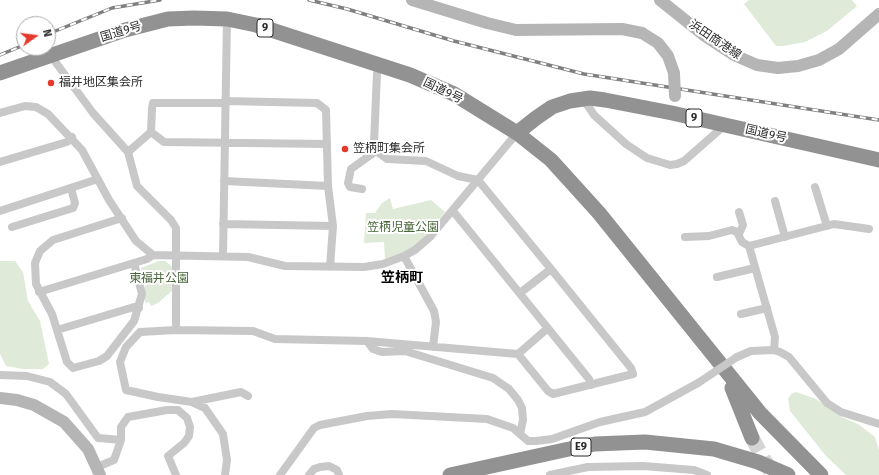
<!DOCTYPE html>
<meta charset="utf-8">
<style>
body{margin:0}
#map{position:relative;width:879px;height:475px;overflow:hidden;background:#fff;font-family:"Fira Sans",sans-serif}
canvas{display:block}
.north{position:absolute;left:16px;top:16px;width:40px;height:40px;box-sizing:border-box;background:#fff;border:1px solid #aaa;border-radius:50%;rotate:76deg;font-size:11px;font-weight:700;line-height:16px;text-align:center;color:#2b2b2b}
.north::after{content:'';display:block;margin:auto;width:14px;height:18px;background:#e5392b;clip-path:polygon(50% 0,100% 100%,50% 72%,0 100%)}
</style>
<div id="map">
<canvas width="879" height="475"></canvas>
<div class="north">N</div>
</div>
<script>
const context = document.querySelector('canvas').getContext('2d');
context.lineJoin = 'round';
function fillPath(path, color) { context.fillStyle = color; context.fill(path, 'evenodd'); }
const shape = rows => new Path2D(rows.map(r => 'M' + r).join(''));
function strokePath(path, color, width, dash) { context.strokeStyle = color; context.lineWidth = width; context.lineCap = dash ? 'butt' : 'round'; context.setLineDash(dash || []); context.stroke(path); }
function label(font, color, halo, rows, align = 'center') {
  context.font = font + ' "Fira Sans","Noto Sans JP",sans-serif'; context.lineWidth = 4; context.setLineDash([]); context.textBaseline = 'middle'; context.strokeStyle = halo; context.fillStyle = color; for (const [text, x, y, turn = 0] of rows) {
    context.save(); context.translate(x, y); context.rotate((+turn || 0) * Math.PI / 180); context.textAlign = isNaN(turn) ? turn : align; if (halo) context.strokeText(text, 0, 0); context.fillText(text, 0, 0); context.restore();
  }
}
fillPath(shape([
 [749,0,852,0,857,6,827,31,805,42,783,46,776,46,744,4],
 [390,198,393,209,431,200,445,212,421,241,409,250,385,259,384,242,364,243,366,213,375,213,382,203],
 [0,261,15,261,23,272,28,301,40,321,49,364,43,369,23,369,6,366,0,354],
 [159,261,165,261,173,267,173,290,158,303,151,306,149,302,145,303,145,286,141,268],
 [796,392,816,399,842,417,858,424,875,437,879,450,879,475,846,475,826,456,790,411,788,399,791,394]
]), '#dfead8');
strokePath(shape([
 [752,438,771,472]
]), '#d5d5d5', 15, [15, 8]);
strokePath(shape([
 [51,56,93,113,128,152,137,186,171,220,176,228,176,330,253,331,275,339,367,341,518,354,548,328],
 [381,65,377,73,374,143,376,151,387,159,426,161,458,176,478,180,551,269],
 [225,101,317,103,326,110,328,186,333,226,330,267],
 [586,103,594,115,626,144,647,158,670,165,677,164,684,161,725,125],
 [0,113,25,106,36,107,48,114,82,150,109,200,136,241,153,255,248,257,285,266,364,267,383,264,404,256,415,250,430,237,517,133],
 [151,132,164,142,327,144],
 [128,152,151,132,152,108,153,103,225,103],
 [0,162,67,142,72,137],
 [224,181,328,186],
 [815,187,827,226],
 [362,189,350,187,348,183,351,169,376,151],
 [775,201,785,237],
 [0,211,98,179],
 [453,211,589,379,591,385],
 [122,218,53,240,40,251,35,263,36,284,52,314,67,362,73,368,99,361,107,356,134,321,142,294,134,263],
 [223,224,333,226],
 [12,227,73,208,75,203,71,188],
 [739,234,743,225,739,212],
 [685,237,709,236,732,230,737,232,742,242,749,246,834,224,869,229],
 [749,246,775,337,774,350],
 [223,256,227,19],
 [404,256,434,311,436,322,433,347],
 [717,277,755,268],
 [39,292,147,259,153,255],
 [741,314,767,308],
 [57,330,134,307,139,308],
 [176,330,140,332,126,347,120,362,126,390,158,397,192,402,205,408,223,434,227,460,225,475],
 [367,341,373,349,382,352,405,351,493,378,509,389,518,400,522,408,523,420,520,434],
 [518,354,548,391,553,394,633,374,631,368,551,269,520,293],
 [737,357,751,351,774,350,780,352,789,357,827,403,841,412,879,424],
 [0,375,27,376,50,382,66,394,98,438,121,440],
 [192,402,241,392,248,396],
 [97,467,114,460,121,440,121,427,128,417,167,410,178,410,187,418,190,427,189,436,184,443,168,456,176,475],
 [280,475,314,428,320,425,367,416,392,414,487,419,513,428,528,441,536,441,552,439,600,422,645,412,698,383],
 [309,475,314,469,320,467,329,466,337,470,339,475],
 [550,475,588,467,643,466,694,470,707,475]
]), '#c8c8c8', 8);
strokePath(shape([
 [412,0,487,23,516,30,622,29,642,33],
 [660,0,705,36,734,55,757,65,778,68,798,66,819,60,839,49,879,14],
 [0,398,17,400,34,405,64,422,88,449,100,475]
]), '#b5b5b5', 12);
strokePath(shape([
 [0,73,125,30,168,19,194,18,227,19,256,25,410,75,454,94,517,133,551,160,599,213,760,413,821,475],
 [517,133,536,118,552,107,570,101,590,98,605,100,672,113,879,160],
 [732,388,752,438],
 [450,475,569,449,595,444,645,442,714,449,758,462,788,475]
]), '#929292', 15);
const rail = shape([
 [309,0,347,9,454,41,584,74,879,120],
 [48,34,112,8,160,0],
 [0,55,24,45]
]);
strokePath(rail, '#808080', 3.5);
strokePath(rail, '#fff', 2, [6]);
strokePath(shape([
 [698,383,737,357]
]), '#c8c8c8', 8);
strokePath(shape([
 [642,33,658,43,668,56,674,73,675,96]
]), '#b5b5b5', 12);
for (const [x, y, r, color] of [
 [51,83,4,"#e5392b"],
 [345,149,4,"#e5392b"]
]) { const dot = new Path2D(); dot.arc(x, y, r, 0, 2 * Math.PI); context.fillStyle = color; context.fill(dot); strokePath(dot, '#fff', 1.5); }
for (const [x, y, w] of [
 [265,28,16],
 [694,118,16],
 [581,447,20]
]) { const box = new Path2D(); box.roundRect(x - w / 2, y - 9, w, 18, 3); context.fillStyle = '#fff'; context.fill(box); strokePath(box, '#2b2b2b', 1); }
label('bold 11px', '#2b2b2b', null, [
 ["9",265,28],
 ["9",694,118],
 ["E9",581,447]
]);
label('12px', '#2b2b2b', '#fff', [
 ["国道9号",121,32,-17],
 ["浜田商港線",715,40,34],
 ["国道9号",443,91,26],
 ["国道9号",766,134,13]
]);
label('12px', '#2b2b2b', '#fff', [
 ["福井地区集会所",59,83],
 ["笠柄町集会所",353,149]
], 'left');
label('12px', '#48663a', '#fff', [
 ["笠柄児童公園",403,228],
 ["東福井公園",159,279]
]);
label('bold 14px', '#000', '#fff', [
 ["笠柄町",402,278]
]);
</script>
